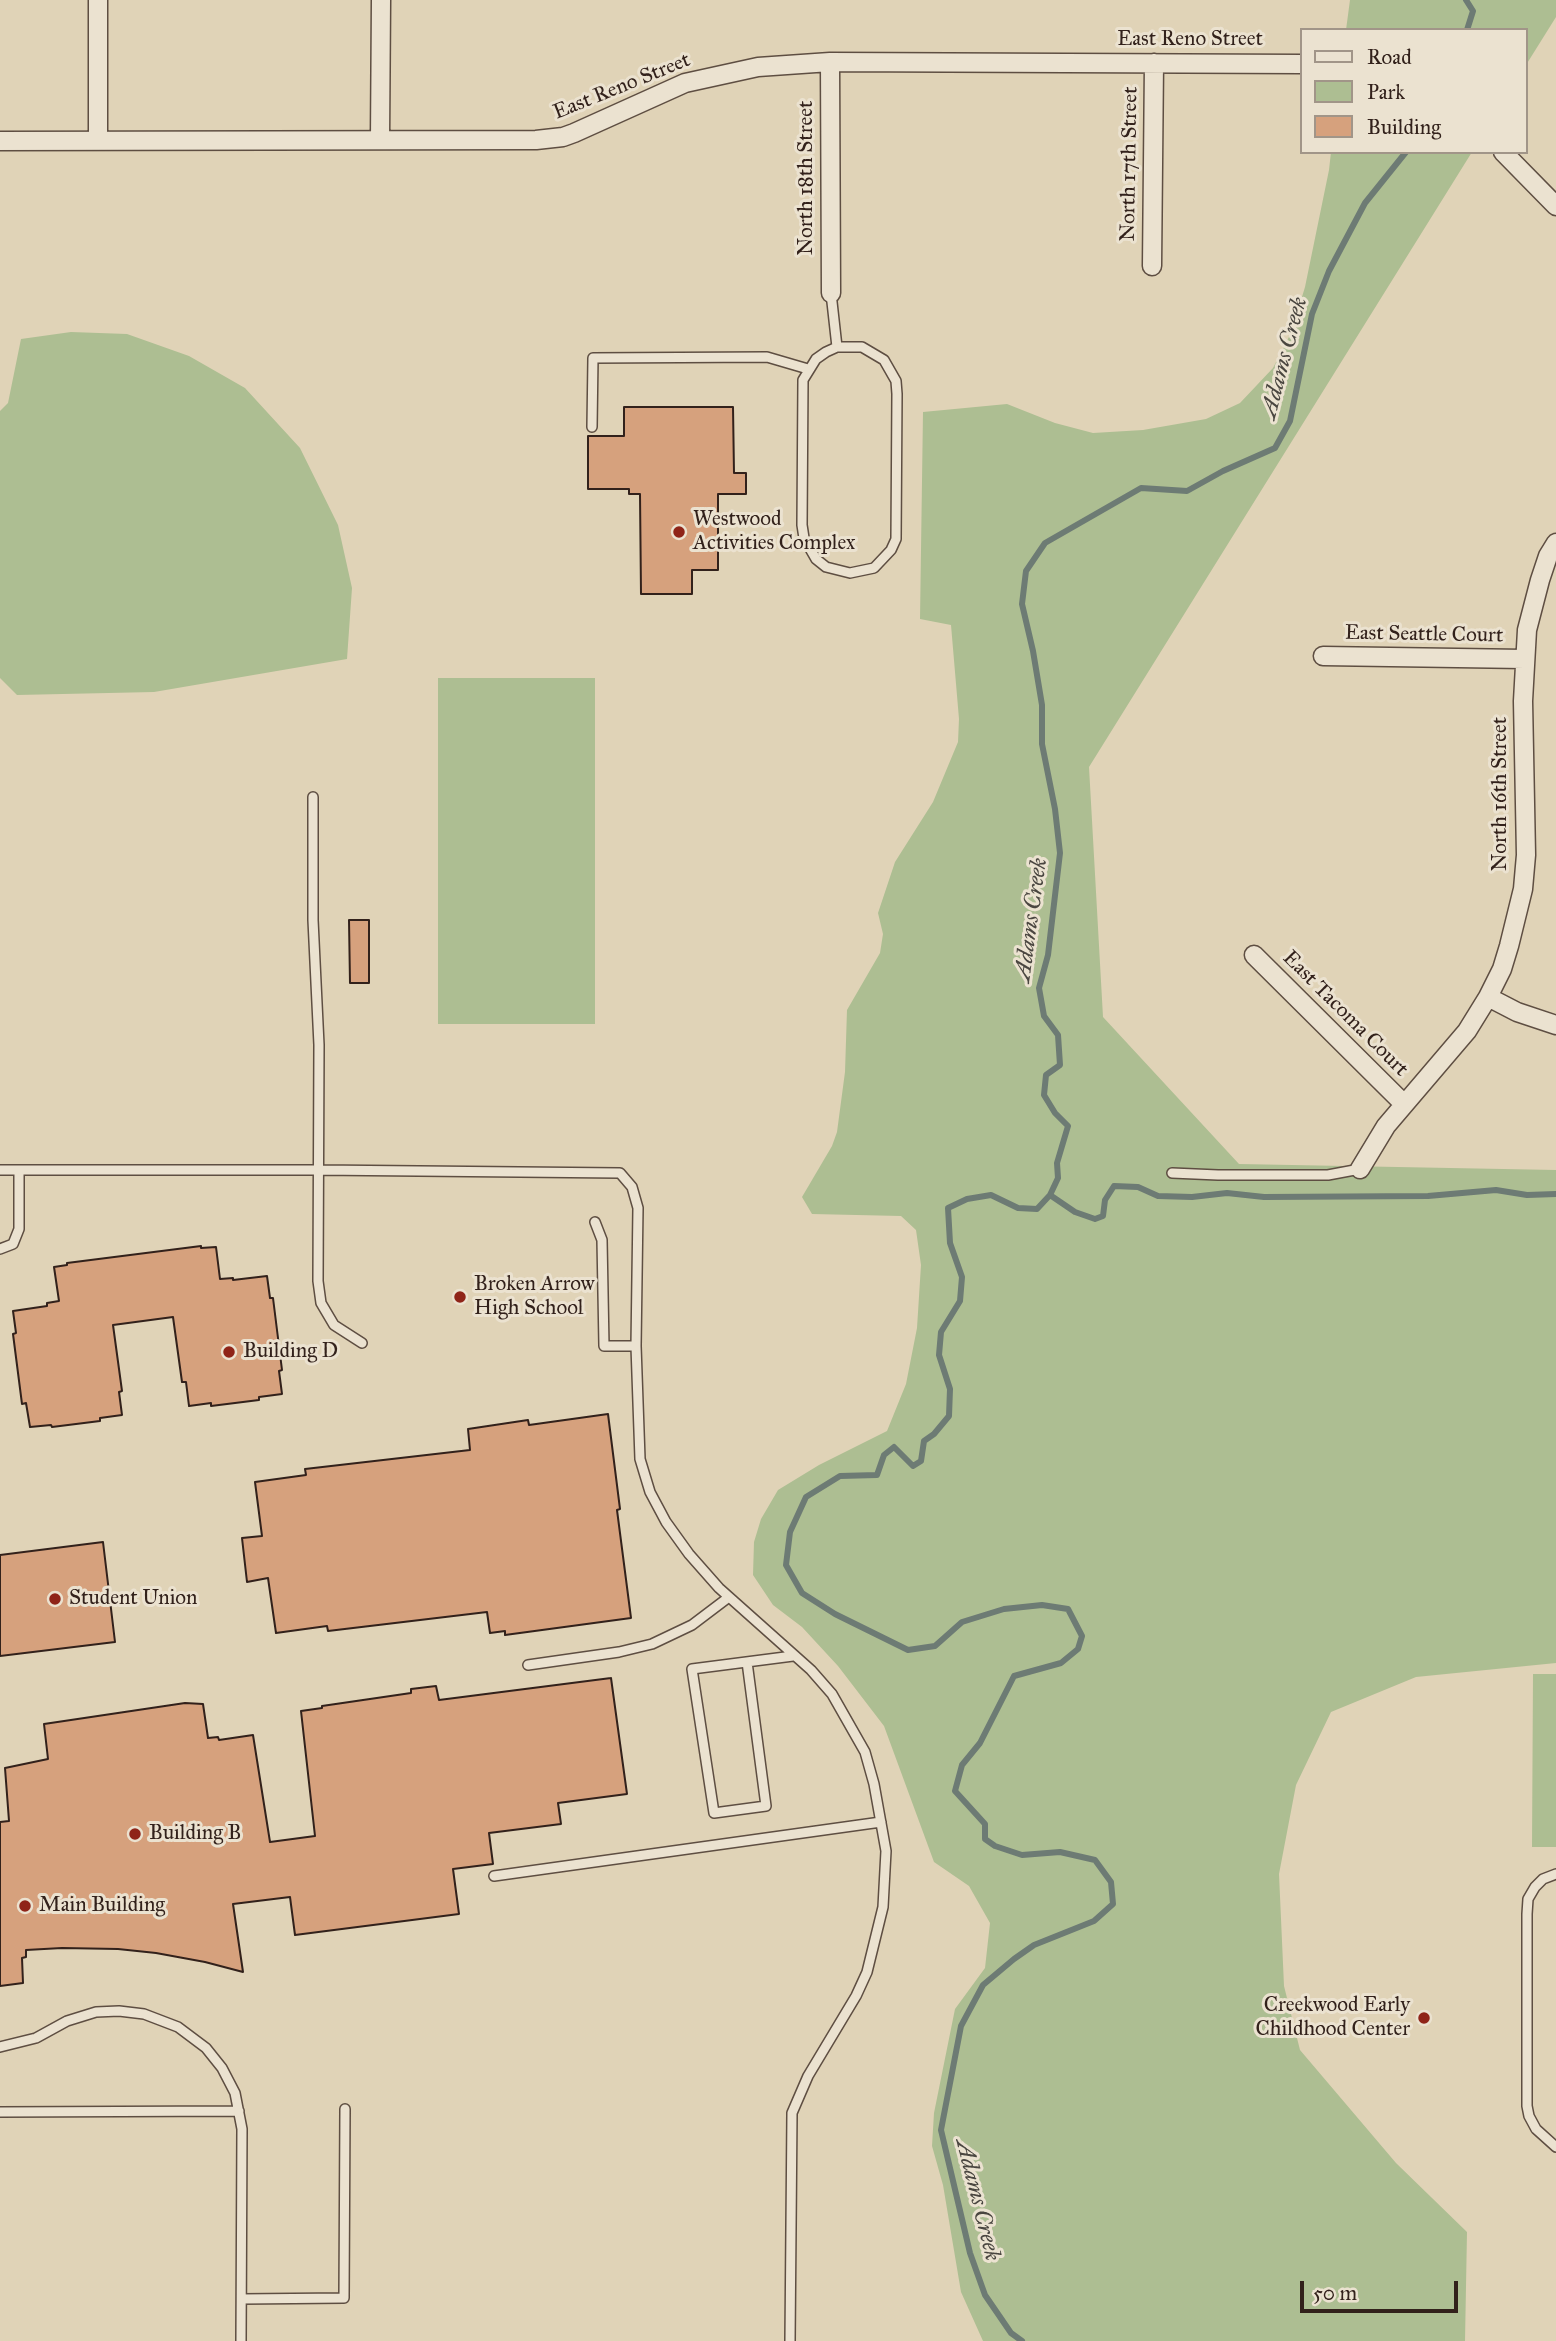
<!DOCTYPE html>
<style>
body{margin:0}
#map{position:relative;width:1556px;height:2341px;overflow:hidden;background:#e0d3b7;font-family:"IM FELL Great Primer",serif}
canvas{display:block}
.legend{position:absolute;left:1300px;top:28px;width:228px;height:126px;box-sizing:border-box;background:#ebe2d0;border:2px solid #a19588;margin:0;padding:9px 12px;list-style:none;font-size:21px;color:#32211b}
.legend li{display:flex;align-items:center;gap:14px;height:35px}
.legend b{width:35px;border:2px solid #a19588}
.scale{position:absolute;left:1300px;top:2281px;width:158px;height:32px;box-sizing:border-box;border:4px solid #32211b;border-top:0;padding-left:9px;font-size:21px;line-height:24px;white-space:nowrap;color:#32211b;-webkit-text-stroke:5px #ebe2d0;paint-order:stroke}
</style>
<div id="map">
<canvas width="1556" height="2341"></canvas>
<ul class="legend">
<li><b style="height:9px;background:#ebe2d0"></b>Road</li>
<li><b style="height:19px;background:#adbe92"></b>Park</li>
<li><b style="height:19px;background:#d6a17d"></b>Building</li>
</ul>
<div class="scale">50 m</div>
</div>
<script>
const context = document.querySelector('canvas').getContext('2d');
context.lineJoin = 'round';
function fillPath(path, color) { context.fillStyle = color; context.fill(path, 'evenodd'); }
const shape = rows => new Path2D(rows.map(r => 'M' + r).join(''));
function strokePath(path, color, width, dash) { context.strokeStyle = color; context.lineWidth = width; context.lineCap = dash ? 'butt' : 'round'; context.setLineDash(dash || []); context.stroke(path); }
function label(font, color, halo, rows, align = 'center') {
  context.font = font + ' "IM FELL Great Primer",serif'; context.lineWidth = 6; context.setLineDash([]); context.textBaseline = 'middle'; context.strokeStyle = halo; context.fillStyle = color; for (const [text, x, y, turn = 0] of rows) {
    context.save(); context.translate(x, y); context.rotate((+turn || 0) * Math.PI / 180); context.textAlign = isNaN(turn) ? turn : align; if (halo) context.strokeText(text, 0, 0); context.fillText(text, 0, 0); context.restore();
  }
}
fillPath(shape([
 [1350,0,1556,0,1556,17,1526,65,1526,30,1346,30],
 [1331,152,1472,152,1089,767,1103,1017,1239,1164,1556,1170,1556,1663,1416,1677,1331,1712,1296,1785,1279,1874,1284,1986,1300,2050,1396,2163,1467,2232,1465,2341,983,2341,961,2292,943,2185,932,2146,934,2113,955,2009,985,1968,990,1923,969,1886,934,1862,884,1726,838,1666,802,1627,773,1605,753,1575,754,1542,761,1519,778,1490,819,1465,887,1431,906,1384,917,1328,921,1265,916,1230,901,1216,812,1214,802,1197,832,1146,837,1132,845,1072,847,1010,880,953,883,934,878,913,895,862,933,802,958,742,959,719,951,625,920,619,923,412,1007,404,1055,423,1093,433,1143,430,1206,419,1240,403,1273,368,1291,333,1305,287,1329,170],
 [71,332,127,334,189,356,245,388,300,448,338,525,352,588,347,659,154,692,17,695,0,678,0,411,8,403,21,339],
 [438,678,595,678,595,1024,438,1024],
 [1533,1674,1556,1674,1556,1847,1532,1847]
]), '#adbe92');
strokePath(shape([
 [1466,0,1473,11,1467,30],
 [1050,1195,1075,1212,1095,1219,1103,1216,1105,1200,1114,1186,1138,1187,1158,1196,1192,1197,1227,1193,1264,1197,1428,1196,1496,1190,1527,1195,1556,1194],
 [1022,2341,1011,2333,985,2295,970,2253,941,2130,961,2026,983,1985,1014,1959,1034,1945,1094,1921,1113,1904,1111,1882,1095,1860,1060,1852,1022,1855,995,1846,985,1839,985,1824,955,1791,962,1765,980,1743,1014,1676,1061,1663,1078,1649,1082,1636,1068,1609,1042,1605,1004,1609,962,1622,935,1646,908,1650,835,1614,802,1593,786,1565,790,1532,806,1497,840,1476,877,1475,884,1455,894,1447,913,1466,921,1461,924,1441,934,1434,949,1416,950,1389,939,1355,941,1332,960,1301,962,1277,950,1243,948,1208,967,1199,991,1195,1018,1208,1037,1209,1050,1195,1058,1178,1057,1163,1068,1126,1055,1113,1044,1095,1046,1075,1060,1065,1058,1035,1044,1016,1039,988,1048,955,1060,853,1055,809,1042,744,1042,705,1033,651,1022,604,1026,571,1045,543,1141,488,1187,491,1223,471,1275,448,1290,421,1312,314,1329,271,1365,203,1406,152]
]), '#6d7b74', 6);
const building = shape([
 [624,407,733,407,734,473,746,473,746,494,718,494,718,570,692,570,692,594,641,594,640,494,629,494,629,489,588,489,588,436,624,436,624,407],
 [349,920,369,920,369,983,350,983,349,920],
 [201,1246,201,1248,216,1247,220,1279,233,1278,233,1280,267,1276,270,1298,273,1298,282,1370,279,1371,282,1394,259,1397,259,1400,211,1406,211,1403,189,1406,186,1382,182,1382,173,1317,113,1325,122,1391,119,1392,122,1415,100,1418,100,1421,52,1427,51,1425,30,1427,26,1403,22,1404,13,1334,16,1333,13,1311,47,1306,47,1303,59,1301,54,1267,67,1265,67,1263,201,1246],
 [608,1414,620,1509,617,1510,631,1618,505,1635,505,1631,490,1633,487,1612,328,1631,327,1626,276,1633,268,1578,247,1582,242,1538,262,1536,255,1482,306,1475,305,1469,470,1450,468,1429,528,1420,529,1425,608,1414],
 [103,1542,115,1642,0,1656,0,1555,103,1542],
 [611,1678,627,1794,558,1803,561,1824,489,1833,493,1864,453,1869,459,1914,295,1935,290,1897,233,1904,243,1972,205,1962,156,1953,118,1949,62,1948,26,1950,26,1957,22,1958,23,1983,0,1986,0,1822,9,1821,5,1768,48,1759,44,1724,185,1703,203,1704,208,1738,218,1737,219,1740,253,1735,270,1842,315,1836,301,1711,322,1708,322,1706,411,1693,411,1689,436,1686,439,1700,611,1678]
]);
fillPath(building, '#d6a17d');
strokePath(building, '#32211b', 2);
const lane = shape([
 [831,293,837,347,862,347,884,360,896,381,897,394,896,539,891,550,874,568,850,573,826,567,816,559,804,538,802,525,803,380,816,359,826,352,837,347],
 [592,427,593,358,767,357,808,369],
 [313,797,313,920,319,1045,318,1281,321,1303,334,1325,362,1343],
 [0,1170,318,1170,620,1173,632,1187,638,1208,636,1346,640,1459,650,1492,666,1522,689,1554,719,1588,811,1670,832,1694,865,1752,874,1784,886,1851,883,1907,867,1972,856,1996,808,2076,792,2113,790,2341],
 [1172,1173,1218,1175,1328,1175,1360,1169],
 [595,1222,602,1240,604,1346,636,1346],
 [0,1249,13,1244,19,1229,19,1170],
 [747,1662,766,1806,714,1813,692,1669,793,1656],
 [528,1665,619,1652,652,1644,692,1625,729,1597],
 [1556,1874,1543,1879,1535,1887,1528,1899,1527,1914,1527,2106,1529,2116,1536,2129,1556,2147],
 [494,1876,881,1822],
 [0,2047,36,2038,67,2021,96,2012,119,2011,144,2014,178,2027,206,2048,222,2068,235,2093,242,2129,241,2341],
 [0,2112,239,2111],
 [242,2299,344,2298,345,2109]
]);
const street = shape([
 [98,0,98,140],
 [830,62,831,293],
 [380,140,381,0],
 [0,141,536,140,563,137,574,133,685,83,758,67,830,62,1302,64],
 [1503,152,1556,206],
 [1152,266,1154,63],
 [1323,656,1524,659],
 [1254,955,1404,1104],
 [1488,997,1517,1012,1556,1025],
 [1360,1169,1386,1126,1467,1031,1488,997,1502,969,1509,946,1523,889,1526,855,1523,701,1527,630,1540,580,1548,556,1556,543]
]);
strokePath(lane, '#5e4e42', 12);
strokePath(street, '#5e4e42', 21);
strokePath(lane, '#ebe2d0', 9);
strokePath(street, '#ebe2d0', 18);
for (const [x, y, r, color] of [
 [679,532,7,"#8f2418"],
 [460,1297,7,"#8f2418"],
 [229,1352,7,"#8f2418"],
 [55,1599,7,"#8f2418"],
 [135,1834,7,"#8f2418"],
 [25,1906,7,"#8f2418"],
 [1424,2018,7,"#8f2418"]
]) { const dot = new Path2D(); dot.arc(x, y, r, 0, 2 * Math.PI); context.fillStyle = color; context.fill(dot); strokePath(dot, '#ebe2d0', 2.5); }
label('21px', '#32211b', '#ebe2d0', [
 ["East Reno Street",1190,40],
 ["East Reno Street",622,87,-22],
 ["North 17th Street",1130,164,-89],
 ["North 18th Street",807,178,-90],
 ["East Seattle Court",1424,635,1],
 ["North 16th Street",1501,794,-90],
 ["East Tacoma Court",1345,1014,45]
]);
label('21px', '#32211b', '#ebe2d0', [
 ["Westwood",693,520],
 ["Activities Complex",693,544],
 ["Broken Arrow",474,1285],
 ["High School",474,1309],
 ["Building D",243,1352],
 ["Student Union",69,1599],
 ["Building B",149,1834],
 ["Main Building",39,1906],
 ["Creekwood Early",1410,2006,"right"],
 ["Childhood Center",1410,2030,"right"]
], 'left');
label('italic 23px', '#4a4640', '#ebe2d0', [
 ["Adams Creek",1285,358,-75],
 ["Adams Creek",1032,920,-82],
 ["Adams Creek",977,2200,76]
]);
</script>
